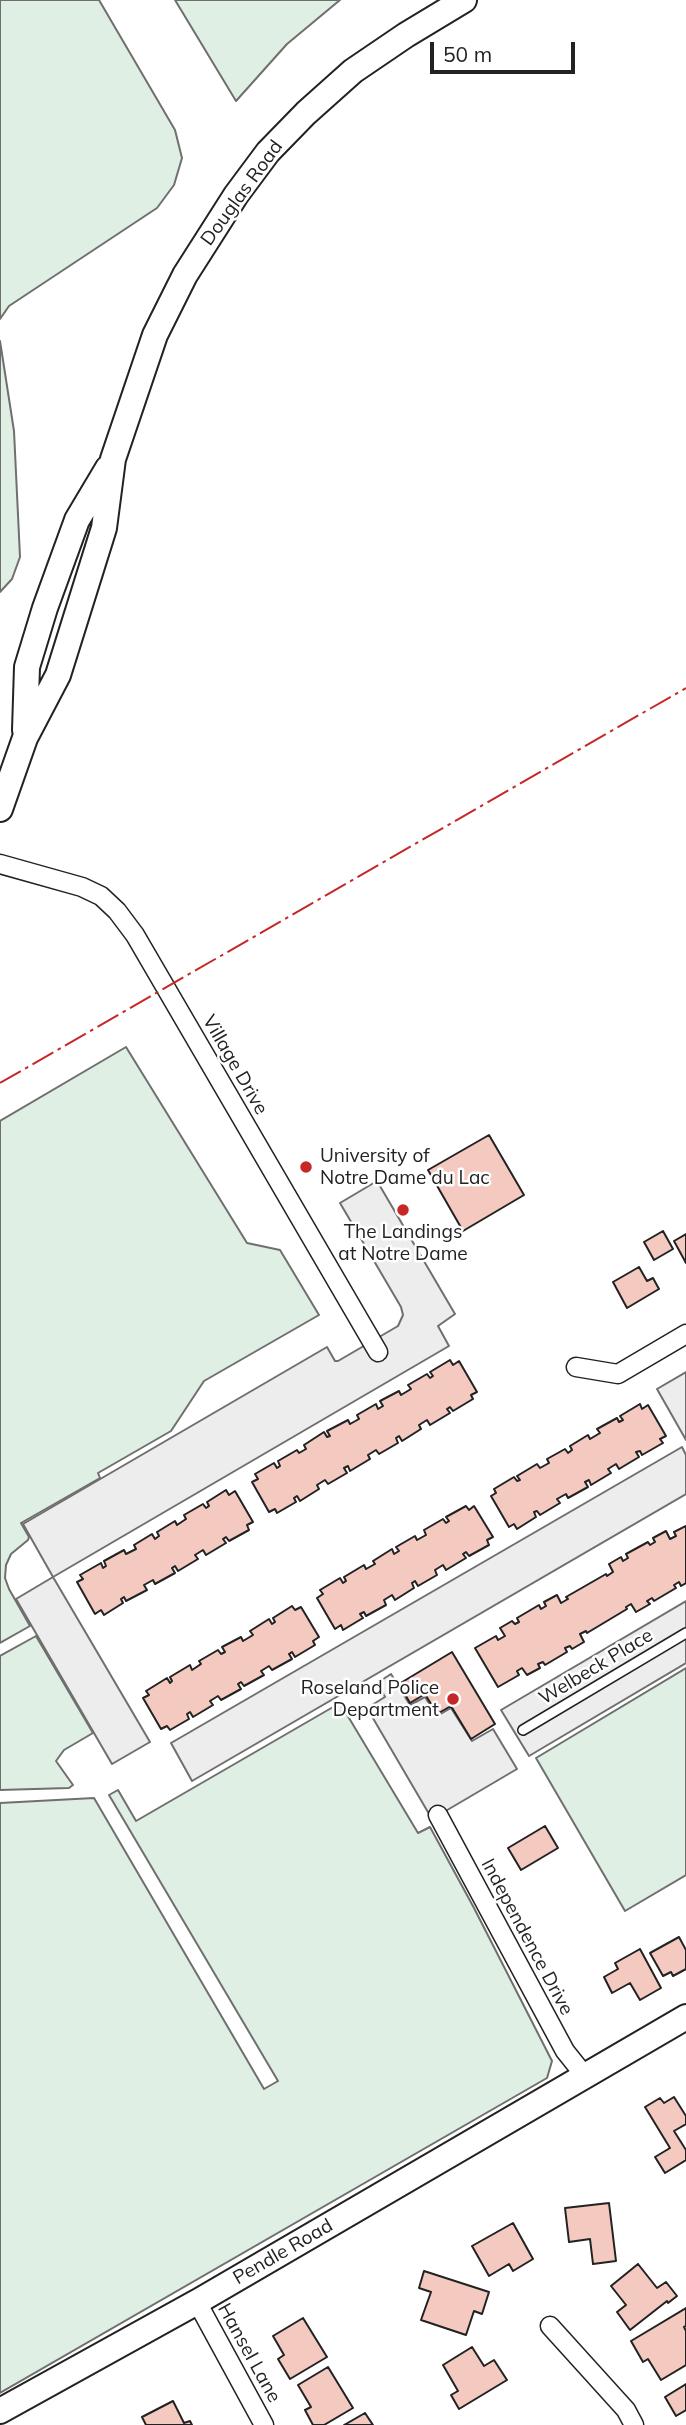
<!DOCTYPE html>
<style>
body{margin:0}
#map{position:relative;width:686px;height:2425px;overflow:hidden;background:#fff;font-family:Mulish,sans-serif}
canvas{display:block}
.scale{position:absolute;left:430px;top:42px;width:145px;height:32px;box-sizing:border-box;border:4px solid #222;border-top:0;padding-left:9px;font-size:21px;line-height:24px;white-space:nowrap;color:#222;-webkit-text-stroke:5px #fff;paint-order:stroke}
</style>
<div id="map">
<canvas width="686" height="2425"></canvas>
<div class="scale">50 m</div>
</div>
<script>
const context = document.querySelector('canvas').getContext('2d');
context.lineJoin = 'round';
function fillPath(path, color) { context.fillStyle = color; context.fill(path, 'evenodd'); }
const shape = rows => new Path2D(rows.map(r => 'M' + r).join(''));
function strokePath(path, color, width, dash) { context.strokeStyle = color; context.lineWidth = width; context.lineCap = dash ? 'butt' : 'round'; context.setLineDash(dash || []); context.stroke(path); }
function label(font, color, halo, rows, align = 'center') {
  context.font = font + ' Mulish,sans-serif'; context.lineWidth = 5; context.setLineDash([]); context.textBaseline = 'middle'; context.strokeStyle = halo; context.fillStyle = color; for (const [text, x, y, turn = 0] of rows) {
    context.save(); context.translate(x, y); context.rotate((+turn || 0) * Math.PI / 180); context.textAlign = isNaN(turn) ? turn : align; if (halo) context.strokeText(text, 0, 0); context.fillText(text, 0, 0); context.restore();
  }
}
const green = shape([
 [0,0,99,0,175,130,182,158,174,185,157,208,9,306,0,319,0,0],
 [175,0,340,0,287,44,236,101,175,0],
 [0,341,14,431,20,557,12,579,0,592,0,341],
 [126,1047,247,1243,280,1250,319,1315,204,1381,171,1431,98,1473,100,1478,21,1523,29,1537,28,1540,11,1554,6,1565,5,1578,9,1589,30,1626,0,1643,0,1121,126,1047],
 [36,1636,93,1733,64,1750,56,1761,73,1785,69,1788,0,1790,0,1656,36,1636],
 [686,1668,686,1875,625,1911,536,1758,686,1668],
 [340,1703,418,1833,430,1827,474,1908,552,2061,547,2078,0,2393,0,1803,94,1798,264,2089,278,2081,109,1795,118,1790,136,1821,340,1703]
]);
fillPath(green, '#e0efe3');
strokePath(green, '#6f6f6f', 2);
const parking = shape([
 [377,1181,455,1314,438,1326,449,1346,53,1577,23,1524,327,1347,335,1361,338,1361,398,1326,403,1315,401,1307,340,1203,377,1181],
 [686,1372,686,1440,657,1389,686,1372],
 [682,1447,686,1455,686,1494,192,1781,171,1743,682,1447],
 [53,1577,150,1742,112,1764,16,1599,53,1577],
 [686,1601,686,1663,529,1756,501,1710,686,1601],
 [391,1674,410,1705,425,1697,437,1716,451,1708,472,1741,493,1729,517,1769,432,1819,367,1708,385,1697,377,1683,391,1674]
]);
fillPath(parking, '#ededed');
strokePath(parking, '#6f6f6f', 2);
const building = shape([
 [489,1135,524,1195,463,1231,428,1170,489,1135],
 [663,1231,673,1249,654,1260,644,1242,663,1231],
 [686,1234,686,1263,674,1241,686,1234],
 [639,1267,647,1281,653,1278,659,1289,627,1308,613,1282,639,1267],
 [450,1360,453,1365,459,1361,477,1392,471,1395,473,1399,453,1411,450,1407,447,1409,450,1413,430,1425,427,1420,419,1425,421,1429,402,1441,399,1436,396,1438,398,1443,379,1454,376,1450,368,1455,370,1459,350,1471,348,1466,344,1468,347,1473,328,1484,325,1480,317,1485,319,1489,300,1501,297,1496,294,1498,296,1502,277,1513,275,1509,269,1512,252,1482,258,1479,255,1474,274,1463,277,1468,280,1466,278,1461,297,1450,299,1453,306,1449,304,1445,324,1432,327,1437,330,1436,327,1431,348,1420,350,1424,359,1419,357,1415,376,1404,378,1409,383,1406,380,1401,399,1391,401,1395,411,1389,408,1385,427,1374,430,1378,433,1376,430,1372,450,1360],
 [640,1404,642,1409,648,1405,666,1436,660,1439,663,1443,642,1455,640,1451,636,1452,639,1457,619,1469,616,1464,608,1469,611,1473,591,1485,589,1480,585,1482,588,1487,568,1498,566,1494,557,1499,560,1503,540,1515,537,1511,534,1512,536,1517,517,1529,514,1524,509,1527,491,1496,496,1493,494,1489,514,1477,517,1481,520,1480,517,1476,537,1464,540,1468,549,1463,547,1459,565,1449,568,1453,572,1450,570,1446,588,1435,590,1439,600,1433,597,1429,617,1418,619,1422,623,1420,620,1416,640,1404],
 [226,1490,229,1495,235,1491,253,1522,247,1525,249,1530,229,1541,226,1537,223,1539,226,1543,206,1555,203,1550,195,1555,198,1559,178,1571,175,1566,172,1568,175,1573,155,1584,153,1580,144,1585,147,1590,126,1601,124,1597,121,1599,123,1603,104,1615,101,1610,95,1614,77,1582,83,1579,80,1575,101,1563,103,1568,106,1566,104,1561,124,1550,126,1554,136,1549,134,1545,152,1534,155,1539,159,1536,157,1532,175,1521,177,1525,186,1519,184,1515,203,1504,206,1508,209,1506,207,1502,226,1490],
 [466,1506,469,1510,474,1506,493,1537,487,1540,489,1545,469,1556,466,1552,463,1554,466,1558,446,1570,443,1565,435,1570,437,1575,418,1586,415,1581,412,1583,414,1588,395,1600,392,1595,384,1600,386,1605,366,1616,364,1612,360,1614,363,1618,343,1630,341,1625,335,1629,317,1598,323,1594,320,1590,340,1578,343,1583,346,1581,344,1577,364,1565,366,1569,375,1564,373,1561,392,1549,394,1554,399,1551,396,1547,415,1536,417,1540,426,1535,424,1530,443,1519,446,1523,449,1521,446,1517,466,1506],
 [686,1526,686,1583,681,1586,679,1582,674,1585,676,1588,654,1601,652,1598,647,1601,650,1604,636,1612,631,1604,626,1607,627,1609,587,1633,586,1631,580,1634,584,1642,572,1649,570,1646,565,1648,567,1652,545,1665,543,1662,538,1664,540,1668,527,1675,522,1668,517,1671,519,1675,498,1687,475,1648,496,1636,498,1640,505,1636,500,1628,512,1621,515,1624,519,1622,517,1618,539,1605,541,1609,546,1606,544,1602,557,1595,561,1603,568,1599,566,1597,606,1574,607,1576,613,1572,609,1564,621,1557,623,1561,628,1558,626,1554,648,1542,650,1545,655,1542,653,1538,666,1531,670,1539,676,1536,674,1532,686,1526],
 [292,1606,295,1610,301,1607,319,1637,313,1641,315,1645,295,1657,292,1652,289,1654,292,1659,272,1670,269,1666,261,1671,264,1675,244,1686,241,1682,238,1684,241,1689,221,1700,218,1696,210,1701,213,1705,193,1717,190,1712,187,1714,189,1719,170,1730,167,1726,161,1729,143,1698,149,1695,146,1691,167,1678,170,1683,172,1681,170,1677,190,1665,192,1670,201,1664,199,1661,218,1650,221,1654,225,1652,222,1647,241,1637,243,1641,253,1635,250,1631,269,1619,272,1624,275,1622,273,1618,292,1606],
 [452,1652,495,1724,471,1739,451,1706,437,1714,425,1694,410,1703,399,1684,452,1652],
 [545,1826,558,1848,521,1870,508,1848,545,1826],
 [679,1937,686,1950,686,1969,673,1976,671,1972,663,1976,650,1953,679,1937],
 [640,1949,661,1988,640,2000,630,1983,612,1993,604,1977,618,1969,615,1963,640,1949],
 [674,2097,686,2116,686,2124,674,2131,686,2150,686,2160,665,2173,655,2157,670,2148,645,2107,660,2098,664,2103,674,2097],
 [609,2203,616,2261,593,2264,590,2239,569,2242,565,2208,609,2203],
 [513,2223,533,2259,513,2271,509,2264,489,2276,472,2246,513,2223],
 [638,2264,657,2288,666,2282,677,2296,668,2303,667,2301,630,2330,617,2312,626,2305,611,2286,638,2264],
 [424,2271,489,2292,482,2314,474,2311,466,2335,421,2320,431,2292,419,2288,424,2271],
 [686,2308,686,2326,684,2327,686,2331,686,2365,661,2380,648,2359,643,2362,631,2341,686,2308],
 [303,2318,327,2357,290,2379,278,2359,284,2355,273,2336,303,2318],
 [472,2347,484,2366,494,2360,507,2380,459,2409,451,2395,458,2391,443,2365,472,2347],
 [328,2367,353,2408,324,2425,313,2425,305,2410,311,2407,298,2385,328,2367],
 [686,2384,686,2410,676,2416,665,2397,686,2384],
 [173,2401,184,2423,190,2421,192,2425,146,2425,142,2417,173,2401],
 [365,2413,373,2425,344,2425,365,2413]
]);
fillPath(building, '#f3c9c0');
strokePath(building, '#222', 2);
const lane = shape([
 [523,1730,686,1633]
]);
const street = shape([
 [0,864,82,887,101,896,117,911,135,935,378,1352],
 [576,1367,618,1374,686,1334],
 [438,1815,565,2051,585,2076],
 [197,2302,264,2425],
 [550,2326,626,2410,634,2425]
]);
const secondary = shape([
 [25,730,27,667,45,608,77,520,108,468],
 [0,809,25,738,58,675,104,528,113,459,155,335,185,275,236,195,268,152,306,113,353,71,406,35,464,0],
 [0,2411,197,2302,686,2017]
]);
strokePath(lane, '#222', 12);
strokePath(street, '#222', 21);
strokePath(secondary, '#222', 28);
strokePath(lane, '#fff', 9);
strokePath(street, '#fff', 18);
strokePath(secondary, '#fff', 24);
strokePath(shape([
 [0,1083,686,688]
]), '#c62828', 2, [24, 5, 3.5, 5]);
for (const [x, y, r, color] of [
 [306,1167,7,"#c62828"],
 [403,1210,7,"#c62828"],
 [453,1699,7,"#c62828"]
]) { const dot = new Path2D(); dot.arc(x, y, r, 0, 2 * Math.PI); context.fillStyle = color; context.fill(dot); strokePath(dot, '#fff', 2.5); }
label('19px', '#222', '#fff', [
 ["Douglas Road",242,193,-54],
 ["Village Drive",235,1065,60],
 ["Welbeck Place",596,1667,-31],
 ["Independence Drive",527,1937,62],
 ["Pendle Road",283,2252,-30],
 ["Hansel Lane",249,2353,61]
]);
label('19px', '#222', '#fff', [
 ["University of",320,1156],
 ["Notre Dame du Lac",320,1178],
 ["The Landings",403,1232,"center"],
 ["at Notre Dame",403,1254,"center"],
 ["Roseland Police",439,1688,"right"],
 ["Department",439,1710,"right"]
], 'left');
</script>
